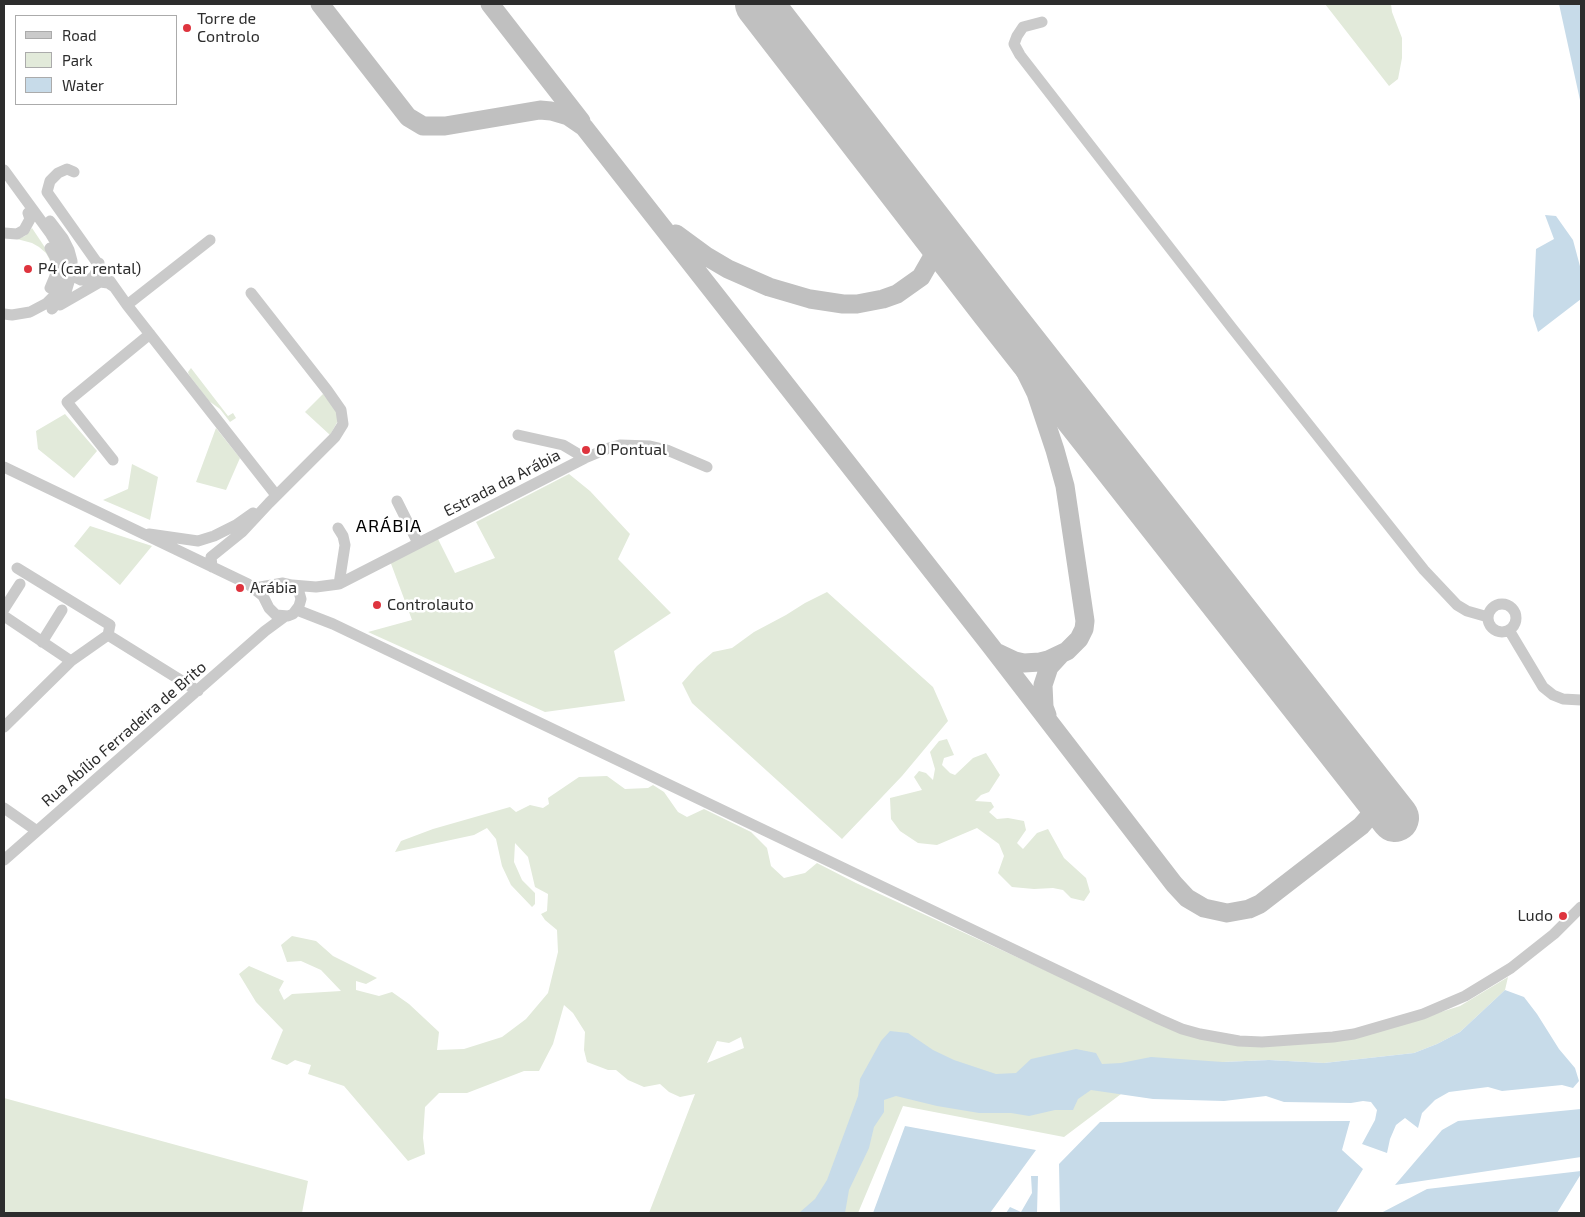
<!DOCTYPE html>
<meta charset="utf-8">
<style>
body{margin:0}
#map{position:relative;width:1585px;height:1217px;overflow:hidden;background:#fff;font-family:"Exo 2",sans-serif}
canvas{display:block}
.frame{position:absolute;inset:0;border:5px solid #2d2d2d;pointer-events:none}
.legend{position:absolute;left:15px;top:15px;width:162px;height:90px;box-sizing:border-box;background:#fff;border:1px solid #ababab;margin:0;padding:6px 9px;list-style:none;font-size:15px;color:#2d2d2d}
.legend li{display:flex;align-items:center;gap:10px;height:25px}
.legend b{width:25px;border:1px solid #ababab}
</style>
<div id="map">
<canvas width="1585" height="1217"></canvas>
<div class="frame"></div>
<ul class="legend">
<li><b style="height:6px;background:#cacaca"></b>Road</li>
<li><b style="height:14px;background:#e2eada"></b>Park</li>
<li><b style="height:14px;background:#c7dbe9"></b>Water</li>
</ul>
</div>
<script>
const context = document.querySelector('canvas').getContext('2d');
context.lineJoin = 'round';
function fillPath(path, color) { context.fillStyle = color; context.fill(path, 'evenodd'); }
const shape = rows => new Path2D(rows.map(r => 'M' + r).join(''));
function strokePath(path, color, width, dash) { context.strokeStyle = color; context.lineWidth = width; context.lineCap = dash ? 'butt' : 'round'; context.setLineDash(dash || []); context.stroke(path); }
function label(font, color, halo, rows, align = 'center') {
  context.font = font + ' "Exo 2",sans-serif'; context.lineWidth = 5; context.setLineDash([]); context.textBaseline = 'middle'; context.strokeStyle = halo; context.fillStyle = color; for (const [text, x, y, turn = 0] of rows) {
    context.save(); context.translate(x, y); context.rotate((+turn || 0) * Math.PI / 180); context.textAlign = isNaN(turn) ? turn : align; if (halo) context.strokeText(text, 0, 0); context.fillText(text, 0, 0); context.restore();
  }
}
fillPath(shape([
 [1325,4,1391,4,1392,12,1402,38,1402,58,1398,79,1389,86],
 [32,228,48,252,51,262,46,253,39,247,32,243,17,239,25,236],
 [191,368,228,416,233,413,236,418,230,422,220,409,209,401,189,375,188,372],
 [323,394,336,410,339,419,330,435,305,412],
 [65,414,97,451,74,478,38,449,36,431],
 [216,428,240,458,226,490,196,482],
 [132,464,158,477,150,520,103,500,128,489],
 [569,474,590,491,630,534,618,559,671,613,614,651,625,701,545,712,368,632,412,620,390,561,437,537,455,573,495,558,476,522],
 [90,526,152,546,120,585,74,546],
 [827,592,933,687,948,721,902,776,842,839,692,703,682,683,697,666,713,652,732,648,754,632,786,615,805,603],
 [947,739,954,755,944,758,942,765,950,773,955,775,973,758,986,753,1000,775,989,792,981,795,975,801,991,802,994,807,989,812,997,819,1008,818,1024,821,1026,830,1017,843,1023,849,1037,833,1048,829,1064,858,1086,878,1090,892,1084,901,1071,898,1063,890,1053,888,1034,889,1012,887,998,873,1004,856,999,844,977,828,937,845,918,843,900,831,891,819,890,798,922,790,914,777,919,771,926,773,933,780,935,769,930,752,939,741],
 [607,776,625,789,648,788,653,785,664,792,678,812,687,817,704,809,751,832,767,848,771,866,784,878,805,873,817,863,856,883,1186,1035,1258,1046,1364,1036,1460,1006,1508,977,1505,990,1460,1032,1437,1044,1414,1053,1324,1063,1269,1060,1223,1062,1125,1091,1064,1137,903,1106,858,1213,649,1213,695,1094,680,1097,669,1092,660,1084,644,1087,628,1080,616,1070,608,1070,587,1062,584,1050,585,1032,573,1013,564,1005,553,1044,539,1071,524,1071,467,1093,439,1093,425,1107,423,1138,425,1154,408,1161,344,1086,308,1074,311,1065,295,1060,287,1065,271,1059,283,1030,256,1002,239,974,249,966,284,981,279,990,284,1000,292,994,341,991,321,970,301,961,287,962,281,945,292,936,316,941,333,956,377,978,366,984,356,981,356,990,379,996,392,992,409,1004,439,1032,437,1050,464,1049,502,1037,526,1019,548,993,558,952,557,930,545,920,541,914,547,911,548,894,535,887,528,857,515,843,514,862,522,880,535,893,535,904,532,907,511,885,502,866,496,839,487,828,474,835,395,852,401,841,433,829,510,807,516,812,530,805,543,808,549,804,548,798,579,777],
 [741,1037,744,1048,707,1063,717,1041,729,1043],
 [4,1098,308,1181,302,1213,4,1213]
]), '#e2eada');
fillPath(shape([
 [1559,4,1581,4,1581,110,1580,100],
 [1545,215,1556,216,1573,240,1581,270,1581,299,1538,332,1533,316,1536,249,1554,239],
 [1505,990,1524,997,1537,1014,1559,1049,1575,1068,1579,1081,1573,1088,1562,1085,1502,1091,1488,1087,1449,1092,1435,1100,1422,1113,1418,1128,1405,1118,1396,1125,1390,1139,1387,1153,1362,1144,1375,1120,1377,1110,1371,1102,1363,1101,1351,1103,1284,1102,1266,1096,1224,1101,1153,1099,1091,1090,1078,1099,1073,1110,1055,1110,1029,1116,1011,1113,979,1113,937,1106,896,1096,884,1100,884,1112,874,1127,869,1148,849,1190,845,1213,799,1213,815,1199,827,1180,858,1096,860,1079,881,1041,890,1031,908,1033,933,1050,954,1060,996,1074,1016,1073,1031,1059,1076,1049,1096,1053,1102,1064,1121,1063,1151,1057,1223,1062,1269,1060,1324,1063,1414,1053,1437,1044,1460,1032],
 [1581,1109,1581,1157,1395,1185,1442,1130,1458,1121],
 [1350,1121,1342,1150,1363,1169,1336,1213,1060,1213,1059,1164,1100,1122],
 [905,1126,1036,1150,990,1213,873,1213],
 [1581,1171,1581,1174,1557,1213,1381,1213,1427,1189],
 [1031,1176,1038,1176,1037,1213,1006,1213,1010,1207,1021,1212,1032,1193]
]), '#c7dbe9');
strokePath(shape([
 [320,4,408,117,423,126,445,126,540,110,551,111,568,116,584,127,990,645,1174,884,1187,898,1204,908,1227,913,1249,909,1260,904,1361,826,1368,818,1372,809,1373,799,1369,785],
 [490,4,581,121],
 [676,234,706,256,728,269,769,287,810,299,843,304,857,304,883,299,897,294,921,277,933,256,935,243,928,220],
 [994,308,1036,393,1055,450,1065,486,1085,621,1084,629,1079,639,1067,651,1048,660,1040,662,1024,663,1015,661,998,653],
 [1047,715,1044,707,1043,685,1049,667,1060,655]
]), '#c0c0c0', 19);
strokePath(shape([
 [759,4,994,308,1395,818]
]), '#c0c0c0', 48);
strokePath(shape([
 [1042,22,1023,27,1017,36,1014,44,1020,55,1232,328,1424,570,1457,605,1467,611,1488,617],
 [4,170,50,233,59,248,64,262,64,275,60,285,53,297,47,303,30,312,12,315,4,314],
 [74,172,67,169,58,173,50,181,47,192,127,305],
 [50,221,63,238,69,250,72,261,72,272,66,292,52,309],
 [4,233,17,234,24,230,30,219,28,213],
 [210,240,127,305,276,495],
 [72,272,75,277,81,280,89,280,94,276,97,270,99,263],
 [50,288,55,276,56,266,55,257,50,248],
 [60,305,100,282,108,283,114,287],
 [518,435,563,445,585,458],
 [113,460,67,402,150,334],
 [4,467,248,584,263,596,269,608,276,615,288,616,293,614,299,606,301,599,299,592,292,585,283,583,255,588],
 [397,501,418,543],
 [338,528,343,536,345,545,339,584],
 [149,534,198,541,214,536,236,525,253,513],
 [212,567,211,557,242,532,269,503,335,437,343,424,341,410,327,390,251,293],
 [17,568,110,625,108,635],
 [292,585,316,587,339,584,585,458,609,448,620,445,650,446,667,450,707,467],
 '1488 618a14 14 0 1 1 28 0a14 14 0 1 1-28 0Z',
 [4,609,20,584],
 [297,610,333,624,1159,1019,1182,1029,1200,1034,1239,1041,1262,1042,1333,1037,1354,1034,1423,1014,1465,996,1511,968,1554,934,1581,907],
 [4,616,71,661,108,635,198,691],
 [1509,630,1543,687,1553,695,1563,699,1581,700],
 [42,642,62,610],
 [4,727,71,661],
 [4,808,37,831],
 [4,860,265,631,284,617]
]), '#cacaca', 11);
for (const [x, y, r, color] of [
 [187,28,5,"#de343e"],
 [28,269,5,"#de343e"],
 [586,450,5,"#de343e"],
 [240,588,5,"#de343e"],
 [377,605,5,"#de343e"],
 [1563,916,5,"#de343e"]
]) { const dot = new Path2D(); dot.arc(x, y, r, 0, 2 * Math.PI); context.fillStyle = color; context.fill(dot); strokePath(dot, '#fff', 2); }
label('16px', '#2d2d2d', '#fff', [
 ["Torre de",197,19],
 ["Controlo",197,37],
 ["P4 (car rental)",38,269],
 ["O Pontual",596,450],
 ["Arábia",250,588],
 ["Controlauto",387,605],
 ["Ludo",1553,916,"right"]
], 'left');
label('16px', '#2d2d2d', '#fff', [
 ["Estrada da Arábia",502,483,-27],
 ["Rua Abílio Ferradeira de Brito",124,734,-41]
]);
context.letterSpacing = '1px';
label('18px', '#000', '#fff', [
 ["ARÁBIA",389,526]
]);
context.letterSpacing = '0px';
</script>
